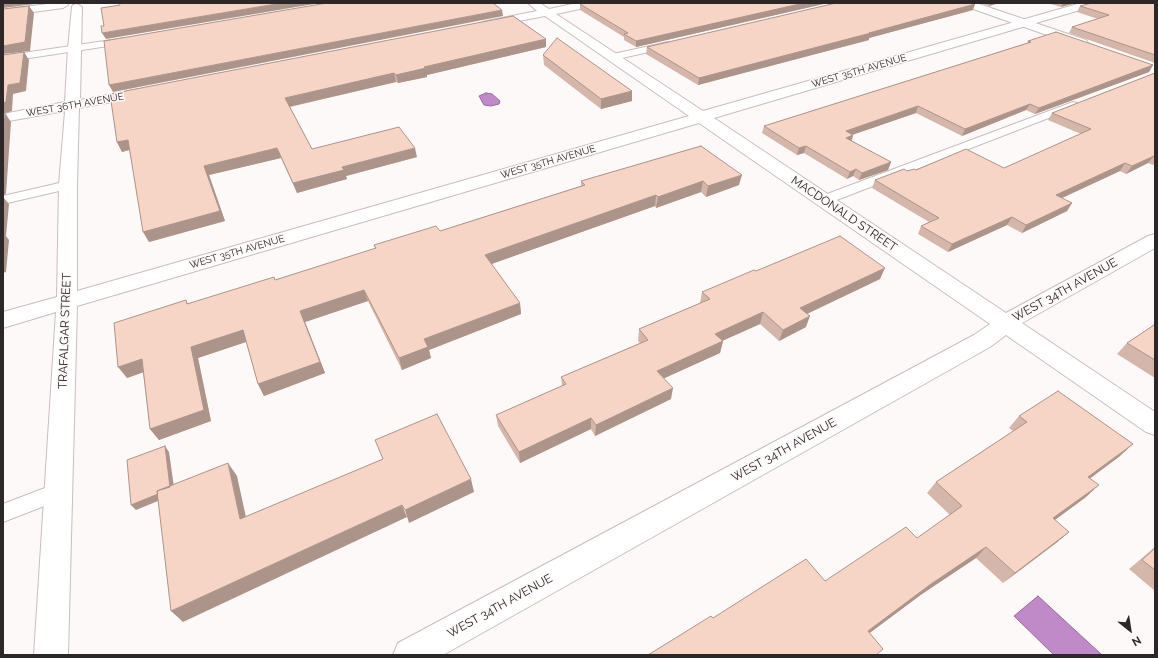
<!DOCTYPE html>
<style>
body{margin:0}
#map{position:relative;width:1158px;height:658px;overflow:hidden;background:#fef9f9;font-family:Raleway,sans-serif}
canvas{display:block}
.frame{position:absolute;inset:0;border:4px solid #2c2728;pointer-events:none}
.north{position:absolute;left:1110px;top:610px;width:40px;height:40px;-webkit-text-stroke:3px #fef9f9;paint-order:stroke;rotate:150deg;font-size:11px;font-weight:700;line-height:16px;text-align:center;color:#2c2728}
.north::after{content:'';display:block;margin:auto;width:14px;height:18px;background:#2c2728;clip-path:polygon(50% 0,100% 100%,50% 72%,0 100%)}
</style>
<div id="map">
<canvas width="1158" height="658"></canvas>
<div class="frame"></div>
<div class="north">N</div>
</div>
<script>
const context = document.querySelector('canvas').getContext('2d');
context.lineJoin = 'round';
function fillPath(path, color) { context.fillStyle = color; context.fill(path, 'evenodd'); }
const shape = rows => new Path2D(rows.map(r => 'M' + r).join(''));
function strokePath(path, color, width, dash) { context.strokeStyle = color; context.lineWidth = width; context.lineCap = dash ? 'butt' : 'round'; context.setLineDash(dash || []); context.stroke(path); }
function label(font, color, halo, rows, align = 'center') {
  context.font = font + ' Raleway,sans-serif'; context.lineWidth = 3; context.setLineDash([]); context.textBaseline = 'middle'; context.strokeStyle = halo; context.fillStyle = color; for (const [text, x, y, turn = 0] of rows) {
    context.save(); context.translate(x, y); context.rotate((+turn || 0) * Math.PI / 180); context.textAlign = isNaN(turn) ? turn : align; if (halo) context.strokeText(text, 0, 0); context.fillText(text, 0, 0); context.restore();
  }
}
const water = shape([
 [486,93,492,94,500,101,499,104,491,106,484,105,479,96,486,93],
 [1038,596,1102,655,1054,655,1014,616,1038,596]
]);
fillPath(water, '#c08ac8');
strokePath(water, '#946c98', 1);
const lane = shape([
 [125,38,129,41,128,43,3,62,3,56,125,38],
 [668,42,671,43,672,45,671,47,613,60,608,57,613,54,668,42],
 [1073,102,1077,103,1078,105,1077,107,829,203,824,204,819,203,818,200,819,197,1073,102],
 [68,181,72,182,74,185,72,188,3,204,3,196,68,181],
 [58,483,65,486,68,492,65,498,3,522,3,504,58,483]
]);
const street = shape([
 [54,3,67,3,68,5,63,8,3,16,3,10,54,3],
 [528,3,540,3,549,9,577,3,599,3,594,6,556,14,703,111,1081,3,1098,3,1097,5,714,118,1006,313,1148,236,1155,234,1155,248,1022,323,1155,412,1155,435,1146,432,1006,335,990,347,443,655,393,655,398,643,974,335,990,324,699,123,77,306,68,655,34,655,56,312,3,328,3,312,57,297,59,185,65,111,3,122,3,114,65,102,68,48,72,7,73,5,77,4,82,7,80,100,140,89,145,90,147,93,145,96,140,97,79,108,77,185,77,291,689,116,545,16,487,27,483,26,481,24,483,22,487,21,537,11,528,3]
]);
const secondary = shape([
 [961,3,976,3,1086,40,1088,43,1086,46,1082,47,1078,46,962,5,961,3]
]);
strokePath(lane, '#c9bdbd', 2);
strokePath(street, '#c9bdbd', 2);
strokePath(secondary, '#c9bdbd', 2);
fillPath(lane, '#fff');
fillPath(street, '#fff');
fillPath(secondary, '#fff');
fillPath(shape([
 [828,3,636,47,624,40,624,37,580,10,580,4],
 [980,3,999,3,989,6],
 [1047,3,1076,3,1061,7],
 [1155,3,1155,63,1069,33,1072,27,1098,19,1077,12,1080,6],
 [973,10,869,38,869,40,698,85,646,54,647,47],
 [546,39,546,47,427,75,427,77,398,83,396,82,290,107,312,149,417,157,346,176,347,179,297,193,281,158,209,175,225,221,149,242,129,150,122,152,117,142,110,94],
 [1028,41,1153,65,1149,72,1035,114,1026,110,962,136,916,113,852,135,853,135,852,141,891,162,888,170,859,180,853,176,847,179,804,153,797,155,762,133,764,126,1027,43],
 [543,55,632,91,632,101,601,109,544,65],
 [1155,73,1155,164,1153,165,1148,163,1126,174,1120,171,1062,198,1072,203,1067,211,1022,233,1007,225,948,252,918,234,921,226,929,222,872,188,875,180,907,171,916,170,1004,168,1081,134,1048,120,1052,113],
 [701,146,739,185,706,197,701,192,656,208,655,206,491,264,520,303,521,314,429,350,431,358,402,370,368,301,305,322,325,373,264,396,258,384,246,342,198,358,211,421,159,440,150,429,143,372,127,378,186,300,188,304,276,280,375,249,374,245,440,231,581,186,581,181],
 [756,271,880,279,807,314,806,327,779,341,760,324,722,341,723,341,720,353,664,378,671,399,595,436,591,429,520,463,498,426,496,415,562,386,561,377,640,343,638,341,639,329,700,303,702,292],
 [1155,325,1155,378,1117,354,1127,343],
 [1019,416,1120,456,1090,478,1086,497,1055,520,1069,532,1056,543,1003,583,976,558,922,594,869,633,713,618,825,581,917,538,950,515,927,493,936,482,1013,431,1009,428],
 [1155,547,1155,591,1129,569]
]), '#d4b6aa');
fillPath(shape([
 [3,3,35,3,35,4,3,8],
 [282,3,320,3,106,39,102,33],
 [804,3,828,3,636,47,636,41],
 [990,3,999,3,989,6],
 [1063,3,1076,3,1061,7],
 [975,4,973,10,869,38,869,40,698,85,699,78],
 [29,6,34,13,30,51,3,54,3,46],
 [502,10,503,16,113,92,109,85],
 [546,39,546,47,427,75,427,77,398,83,396,75,424,67],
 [24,52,29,60,26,91,13,94,12,111,3,114,3,103,8,85],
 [1153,65,1149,72,1035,114,1039,108],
 [394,73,396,82,288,107,285,98],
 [632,91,632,101,601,109,601,99],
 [1030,104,1026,110,962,136,965,129],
 [918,106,916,113,843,138,846,131],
 [5,113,11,122,6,194,3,195,3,139],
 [853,135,851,142,846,138],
 [128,140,133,149,122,152,117,142],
 [806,146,804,153,797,155,799,148],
 [277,148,281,158,209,175,225,221,149,242,143,232,204,166],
 [415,148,417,157,346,176,347,179,297,193,293,183,342,167],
 [1154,156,1148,163,1126,174,1132,166],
 [891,162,888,170,859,180,862,173],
 [1125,163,1120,171,1051,203,1056,195],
 [856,169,853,176,847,179,850,172],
 [742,175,739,185,706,197,708,186],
 [703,181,701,192,656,208,658,197],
 [656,195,655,206,486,266,485,255],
 [3,197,9,204,6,236,9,240,6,272,3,273],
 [1072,203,1067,211,1022,233,1026,225],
 [1012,217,1007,225,948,252,952,244],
 [885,268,880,279,796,319,800,308],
 [364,290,368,301,305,322,325,373,264,396,258,384,300,311],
 [520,303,521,314,429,350,431,358,402,370,399,358,424,339],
 [763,312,760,324,713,345,715,334],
 [810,316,806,327,779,341,783,330],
 [243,330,249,341,198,358,211,421,159,440,150,429,191,347],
 [723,341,720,353,656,382,657,371],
 [142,359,150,370,127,378,118,367],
 [673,388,671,399,595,436,596,425],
 [591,418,591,429,520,463,519,452],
 [1133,444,1120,456,1076,489,1088,477],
 [165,446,169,452,175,494,136,510,131,505],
 [228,463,237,476,249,531,240,519],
 [471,479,474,492,409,523,405,510],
 [1099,485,1086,497,1041,530,1053,518],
 [402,505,407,517,183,622,171,611],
 [1069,532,1056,543,1003,583,1015,573],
 [986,547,976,558,922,594,859,641,868,631,931,584]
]), '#ac948b');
const building = shape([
 [119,3,282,3,102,33,101,26,104,26,101,8,120,5,119,3],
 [327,3,493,3,502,10,109,85,104,41,327,3],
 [586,3,804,3,636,41,624,34,628,33,580,4,586,3],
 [836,3,971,3,975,4,869,33,871,33,699,78,647,47,836,3],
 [1092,3,1155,3,1155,55,1072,27,1109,15,1080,6,1092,3],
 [29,6,25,42,3,46,3,9,29,6],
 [513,16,546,39,424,67,426,68,396,75,394,73,285,98,312,149,399,127,415,148,342,167,344,170,293,183,277,148,204,166,220,211,143,232,128,140,117,142,110,94,513,16],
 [1056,32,1153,65,1039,108,1030,104,965,129,918,106,846,131,853,135,846,138,891,162,862,173,856,169,850,172,806,146,799,148,764,126,1031,42,1028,41,1056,32],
 [557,38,632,91,601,99,543,55,557,38],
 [24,52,20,83,8,85,6,102,3,103,3,55,24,52],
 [1155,73,1155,156,1154,156,1132,166,1125,163,1056,195,1072,203,1026,225,1012,217,952,244,921,226,939,218,875,180,904,169,907,171,914,169,916,170,966,149,1004,168,1091,129,1052,113,1155,73],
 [3,113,5,113,3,139,3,113],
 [701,146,742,175,708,186,703,181,658,197,656,195,485,255,520,303,424,339,428,347,399,358,364,290,300,311,320,362,258,384,243,330,191,347,204,410,150,429,142,359,118,367,114,323,186,300,187,304,274,277,275,280,376,248,374,245,436,226,440,231,585,185,581,181,701,146],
 [840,236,885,268,800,308,810,316,783,330,763,312,715,334,723,341,657,371,673,388,596,425,591,418,519,452,496,415,566,384,561,377,648,340,639,329,710,299,702,292,754,270,756,271,840,236],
 [1154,325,1155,325,1155,360,1127,343,1154,325],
 [1058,391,1133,444,1088,477,1099,485,1053,518,1069,532,1015,573,986,547,931,584,868,631,883,649,876,655,648,655,711,616,713,618,806,559,825,581,906,527,917,538,962,506,936,482,1027,422,1019,416,1058,391],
 [437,414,471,479,405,510,402,505,171,611,157,491,228,463,240,519,383,459,375,440,437,414],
 [165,446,170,487,157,491,158,494,131,505,127,460,165,446],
 [1155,548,1155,570,1142,560,1155,548]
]);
fillPath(building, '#f6d4c6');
strokePath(building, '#ac948b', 1);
label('10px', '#2c2728', '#fef9f9', [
 ["WEST 35TH AVENUE",859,71,-16],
 ["WEST 36TH AVENUE",75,105,-10],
 ["WEST 35TH AVENUE",548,162,-16],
 ["WEST 35TH AVENUE",237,252,-16]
]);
label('12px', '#2c2728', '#fef9f9', [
 ["MACDONALD STREET",844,214,34],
 ["WEST 34TH AVENUE",1065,290,-29],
 ["TRAFALGAR STREET",65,331,-88],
 ["WEST 34TH AVENUE",784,450,-29],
 ["WEST 34TH AVENUE",500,606,-29]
]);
</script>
